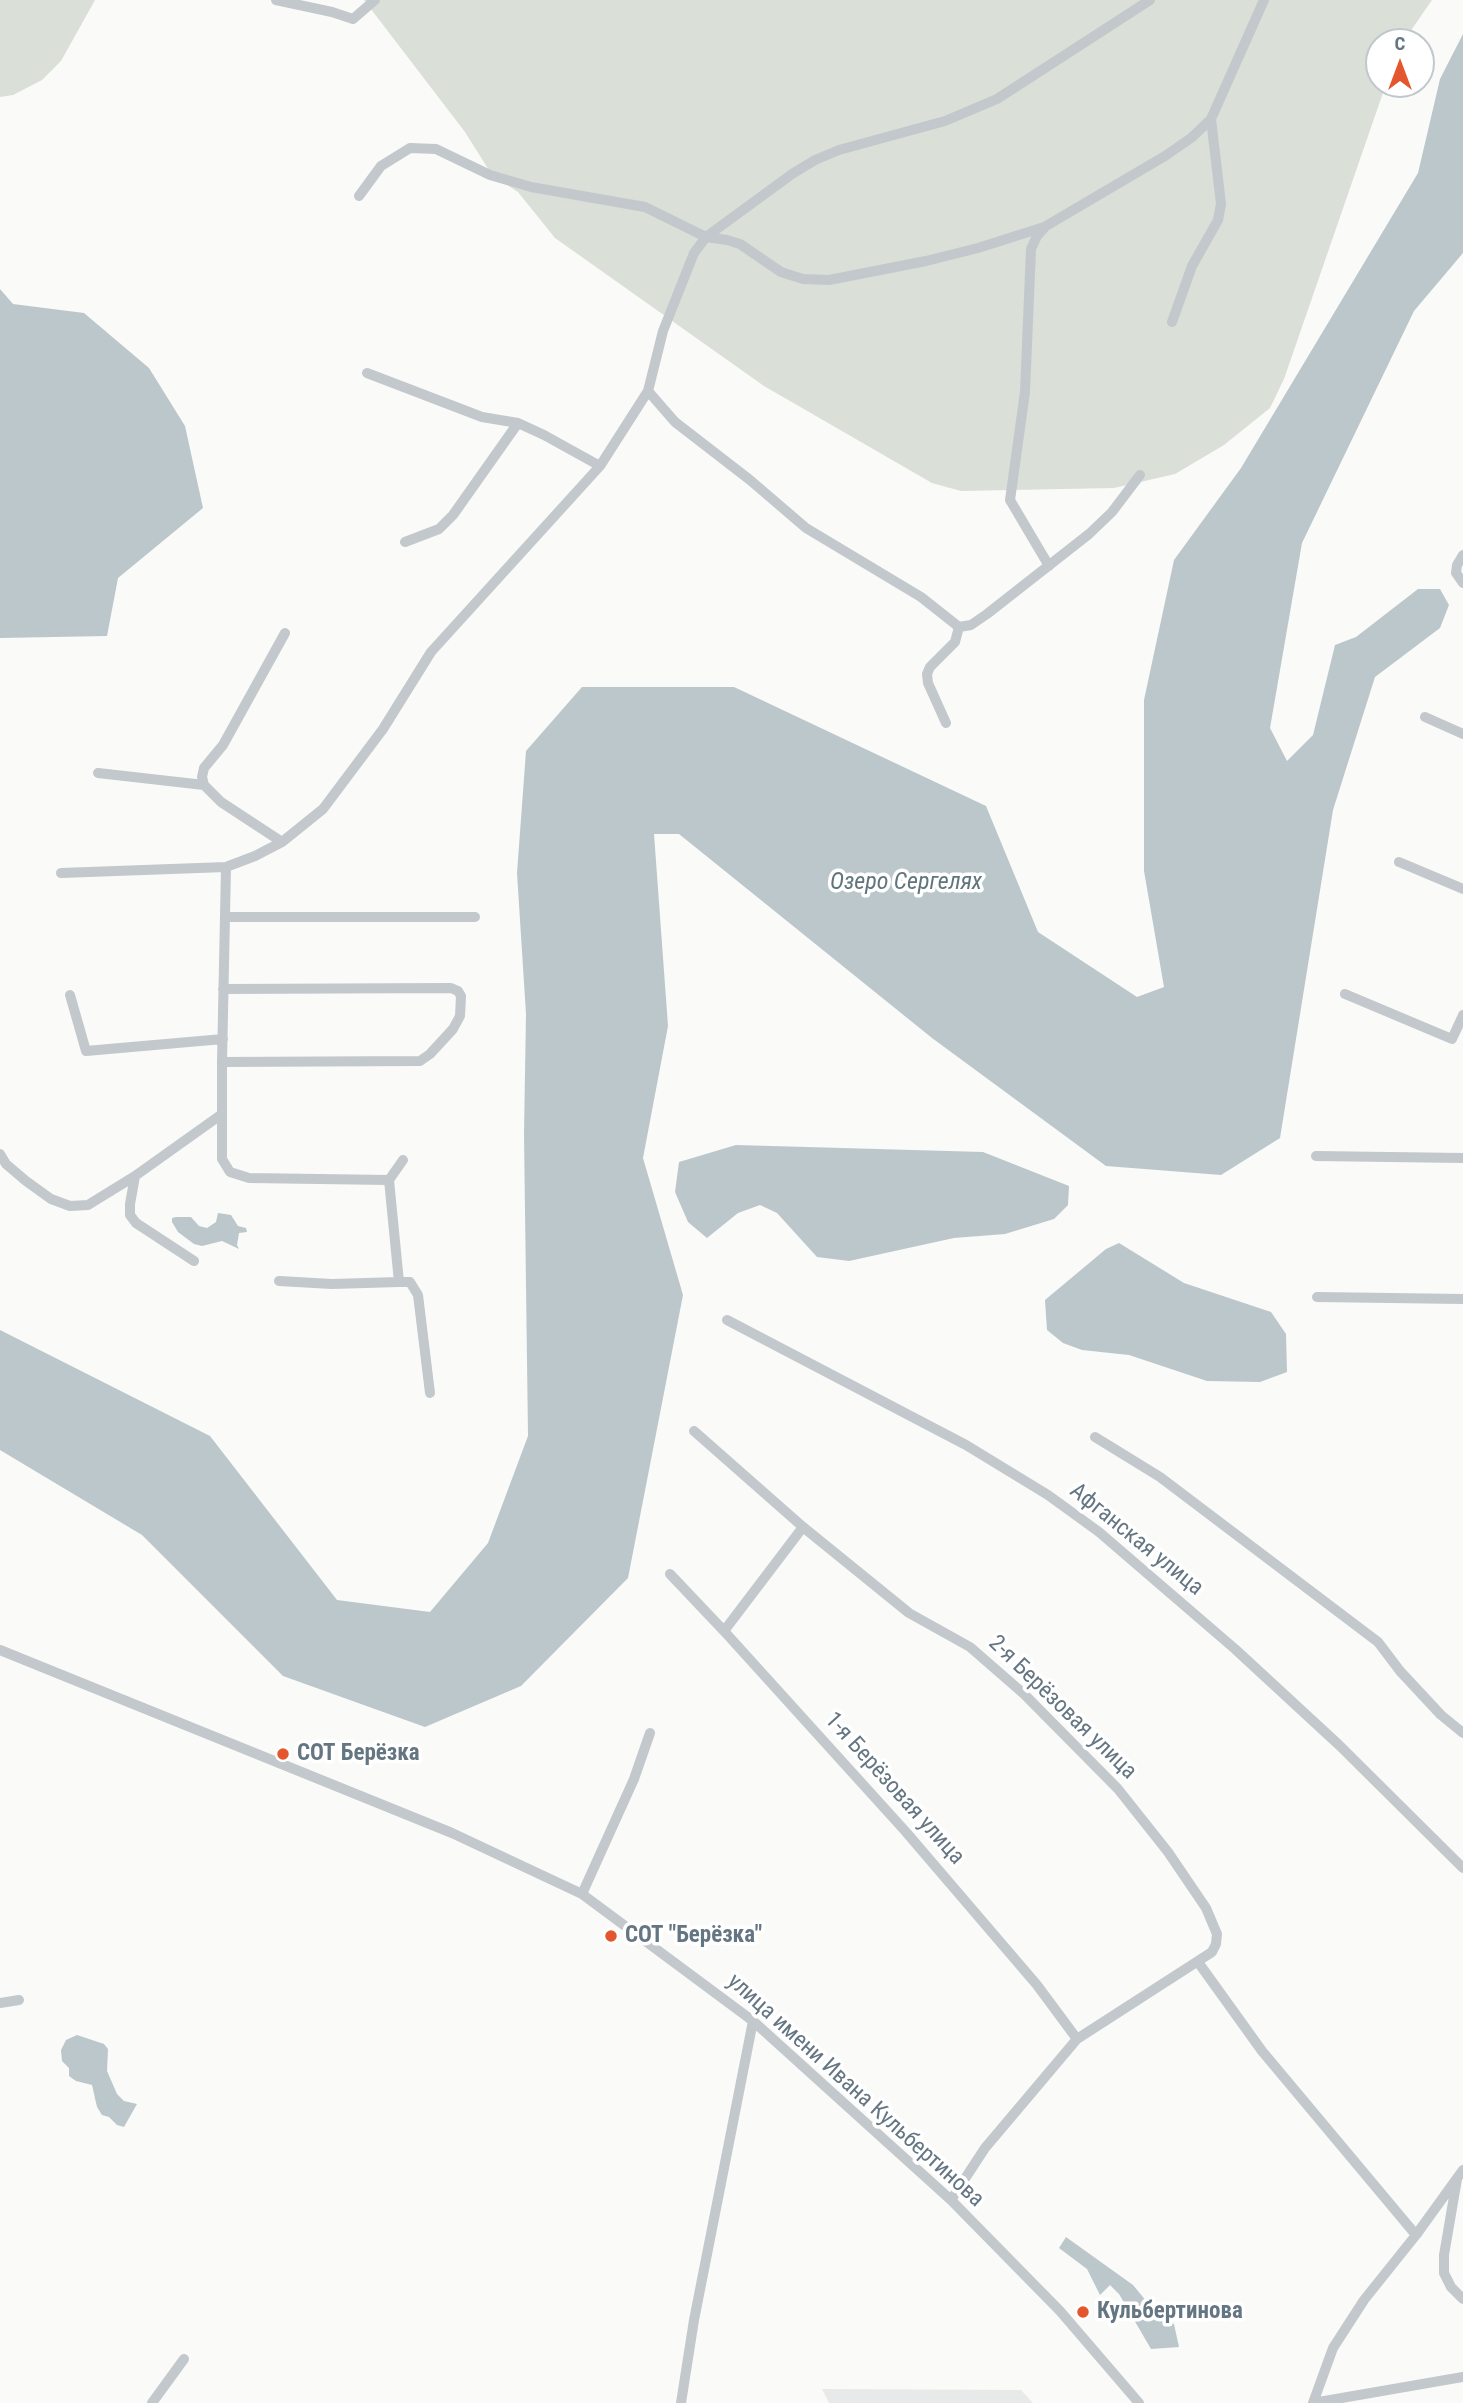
<!DOCTYPE html>
<meta charset="utf-8">
<style>
body{margin:0}
#map{position:relative;width:1463px;height:2403px;overflow:hidden;background:#fafaf8;font-family:"Roboto Condensed",sans-serif}
canvas{display:block}
.north{position:absolute;left:1365px;top:28px;width:70px;height:70px;box-sizing:border-box;background:#fff;border:2px solid #c1c8cd;border-radius:50%;rotate:0deg;font-size:19px;font-weight:700;line-height:28px;text-align:center;color:#657683}
.north::after{content:'';display:block;margin:auto;width:24px;height:32px;background:#e4572e;clip-path:polygon(50% 0,100% 100%,50% 72%,0 100%)}
</style>
<div id="map">
<canvas width="1463" height="2403"></canvas>
<div class="north">С</div>
</div>
<script>
const context = document.querySelector('canvas').getContext('2d');
context.lineJoin = 'round';
function fillPath(path, color) { context.fillStyle = color; context.fill(path, 'evenodd'); }
const shape = rows => new Path2D(rows.map(r => 'M' + r).join(''));
function strokePath(path, color, width, dash) { context.strokeStyle = color; context.lineWidth = width; context.lineCap = dash ? 'butt' : 'round'; context.setLineDash(dash || []); context.stroke(path); }
function label(font, color, halo, rows, align = 'center') {
  context.font = font + ' "Roboto Condensed",sans-serif'; context.lineWidth = 7; context.setLineDash([]); context.textBaseline = 'middle'; context.strokeStyle = halo; context.fillStyle = color; for (const [text, x, y, turn = 0] of rows) {
    context.save(); context.translate(x, y); context.rotate((+turn || 0) * Math.PI / 180); context.textAlign = isNaN(turn) ? turn : align; if (halo) context.strokeText(text, 0, 0); context.fillText(text, 0, 0); context.restore();
  }
}
fillPath(shape([
 [822,2389,1021,2390,1033,2403,829,2403]
]), '#e8e9e9');
fillPath(shape([
 [0,0,95,0,61,61,42,80,13,95,0,97],
 [364,0,1432,0,1403,42,1379,42,1379,84,1386,84,1284,379,1270,408,1224,445,1175,474,1114,488,961,491,932,483,764,386,555,238,518,192,492,175,465,132]
]), '#dadfd7');
fillPath(shape([
 [1463,34,1463,253,1414,311,1302,543,1270,728,1287,761,1313,735,1335,645,1356,637,1418,589,1440,589,1449,605,1440,628,1375,677,1333,810,1280,1138,1221,1175,1106,1166,932,1038,679,834,654,834,668,1026,643,1158,683,1295,628,1578,521,1686,425,1727,283,1676,142,1535,0,1450,0,1330,210,1436,337,1600,430,1612,488,1543,528,1436,524,1134,526,1014,517,873,526,751,582,687,734,687,986,806,1038,932,1137,997,1164,987,1144,871,1144,700,1174,560,1241,468,1418,173,1440,79],
 [0,289,13,304,84,313,149,368,185,426,203,508,118,578,107,636,0,638],
 [736,1145,983,1152,1069,1186,1068,1205,1054,1219,1005,1234,954,1238,849,1261,817,1257,777,1213,760,1205,738,1213,707,1238,688,1222,675,1192,679,1162],
 [218,1213,231,1215,238,1226,246,1228,247,1232,239,1233,237,1245,239,1249,222,1241,202,1246,194,1244,178,1232,172,1222,172,1218,176,1217,191,1217,199,1226,207,1228,216,1222],
 [1119,1243,1184,1283,1271,1312,1286,1334,1287,1372,1260,1382,1207,1381,1129,1355,1082,1350,1063,1343,1047,1330,1045,1300,1106,1249],
 [77,2035,104,2044,108,2049,107,2071,117,2094,124,2101,137,2104,124,2127,117,2125,109,2117,102,2115,97,2107,92,2085,76,2081,69,2076,69,2068,62,2061,61,2050,66,2040],
 [1066,2237,1133,2285,1157,2314,1174,2324,1179,2347,1151,2349,1119,2294,1110,2285,1100,2295,1087,2269,1059,2248]
]), '#bbc7cb');
strokePath(shape([
 [276,0,332,12,353,19,375,0],
 [1211,119,1264,0],
 [359,196,381,166,410,148,436,149,490,175,531,187,645,207,706,237,727,240,740,244,781,272,803,279,829,280,926,261,978,248,1044,227],
 [367,373,482,417,518,423,544,435,600,466],
 [648,391,675,422,750,480,806,528,921,597,959,627,971,625,987,614,1089,534,1112,512,1140,475],
 [405,542,439,529,453,515,518,423],
 [1463,555,1457,565,1456,573,1463,583],
 [1049,566,1010,500,1025,392,1031,249,1037,236,1046,226,1165,156,1191,138,1211,119,1221,204,1218,220,1192,266,1172,322],
 [1425,717,1463,734],
 [946,723,928,683,927,674,930,667,955,642,959,627],
 [98,773,204,785,221,802,282,842],
 [204,785,202,777,204,768,223,745,285,633],
 [1399,862,1463,889],
 [226,867,222,1062,222,1159,230,1172,249,1178,389,1180,403,1160],
 [61,873,226,867,255,856,282,842,323,809,383,729,431,652,600,466,648,391,663,331,694,253,706,237,792,174,815,160,839,150,945,121,997,99,1150,0],
 [225,917,475,917],
 [1345,994,1452,1039,1463,1015],
 [70,995,86,1051,223,1039],
 [222,1062,420,1061,430,1054,453,1029,460,1016,461,996,458,991,451,988,223,989],
 [0,1154,6,1164,26,1181,51,1199,70,1206,88,1205,135,1176,222,1114],
 [1316,1156,1463,1158],
 [135,1176,130,1204,130,1215,136,1223,194,1261],
 [279,1281,332,1284,399,1282,389,1180],
 [399,1282,410,1282,418,1295,430,1393],
 [1317,1297,1463,1299],
 [727,1320,966,1445,1048,1495,1099,1532,1235,1649,1339,1745,1463,1868],
 [694,1431,803,1527,909,1613,970,1647,1024,1694,1118,1789,1168,1852,1206,1908,1217,1934,1216,1944,1212,1952,1077,2039,985,2148,951,2200],
 [1095,1437,1160,1477,1378,1642,1400,1671,1441,1715,1463,1733],
 [670,1574,724,1631,906,1832,1037,1985,1077,2039],
 [724,1631,803,1527],
 [0,1650,452,1833,582,1894,753,2021,951,2200,1060,2311,1139,2403],
 [582,1894,634,1779,650,1733],
 [1198,1962,1262,2051,1416,2235,1364,2300,1333,2348,1313,2403],
 [0,2003,19,2000],
 [1457,2179,1444,2255,1444,2273,1451,2287,1463,2299],
 [1416,2235,1463,2170],
 [152,2403,184,2359],
 [681,2403,694,2320,753,2021],
 [1313,2403,1463,2377]
]), '#c3c8cc', 10);
for (const [x, y, r, color] of [
 [283,1754,7,"#e4572e"],
 [611,1936,7,"#e4572e"],
 [1083,2312,7,"#e4572e"]
]) { const dot = new Path2D(); dot.arc(x, y, r, 0, 2 * Math.PI); context.fillStyle = color; context.fill(dot); strokePath(dot, '#fff', 2.5); }
label('23px', '#657683', '#fff', [
 ["Афганская улица",1136,1540,39],
 ["2-я Берёзовая улица",1062,1708,44],
 ["1-я Берёзовая улица",894,1789,48],
 ["улица имени Ивана Кульбертинова",855,2091,42]
]);
label('bold 23px', '#657683', '#fff', [
 ["СОТ Берёзка",297,1754],
 ["СОТ \"Берёзка\"",625,1936],
 ["Кульбертинова",1097,2312]
], 'left');
label('italic 24px', '#60757c', '#fff', [
 ["Озеро Сергелях",906,883]
]);
</script>
